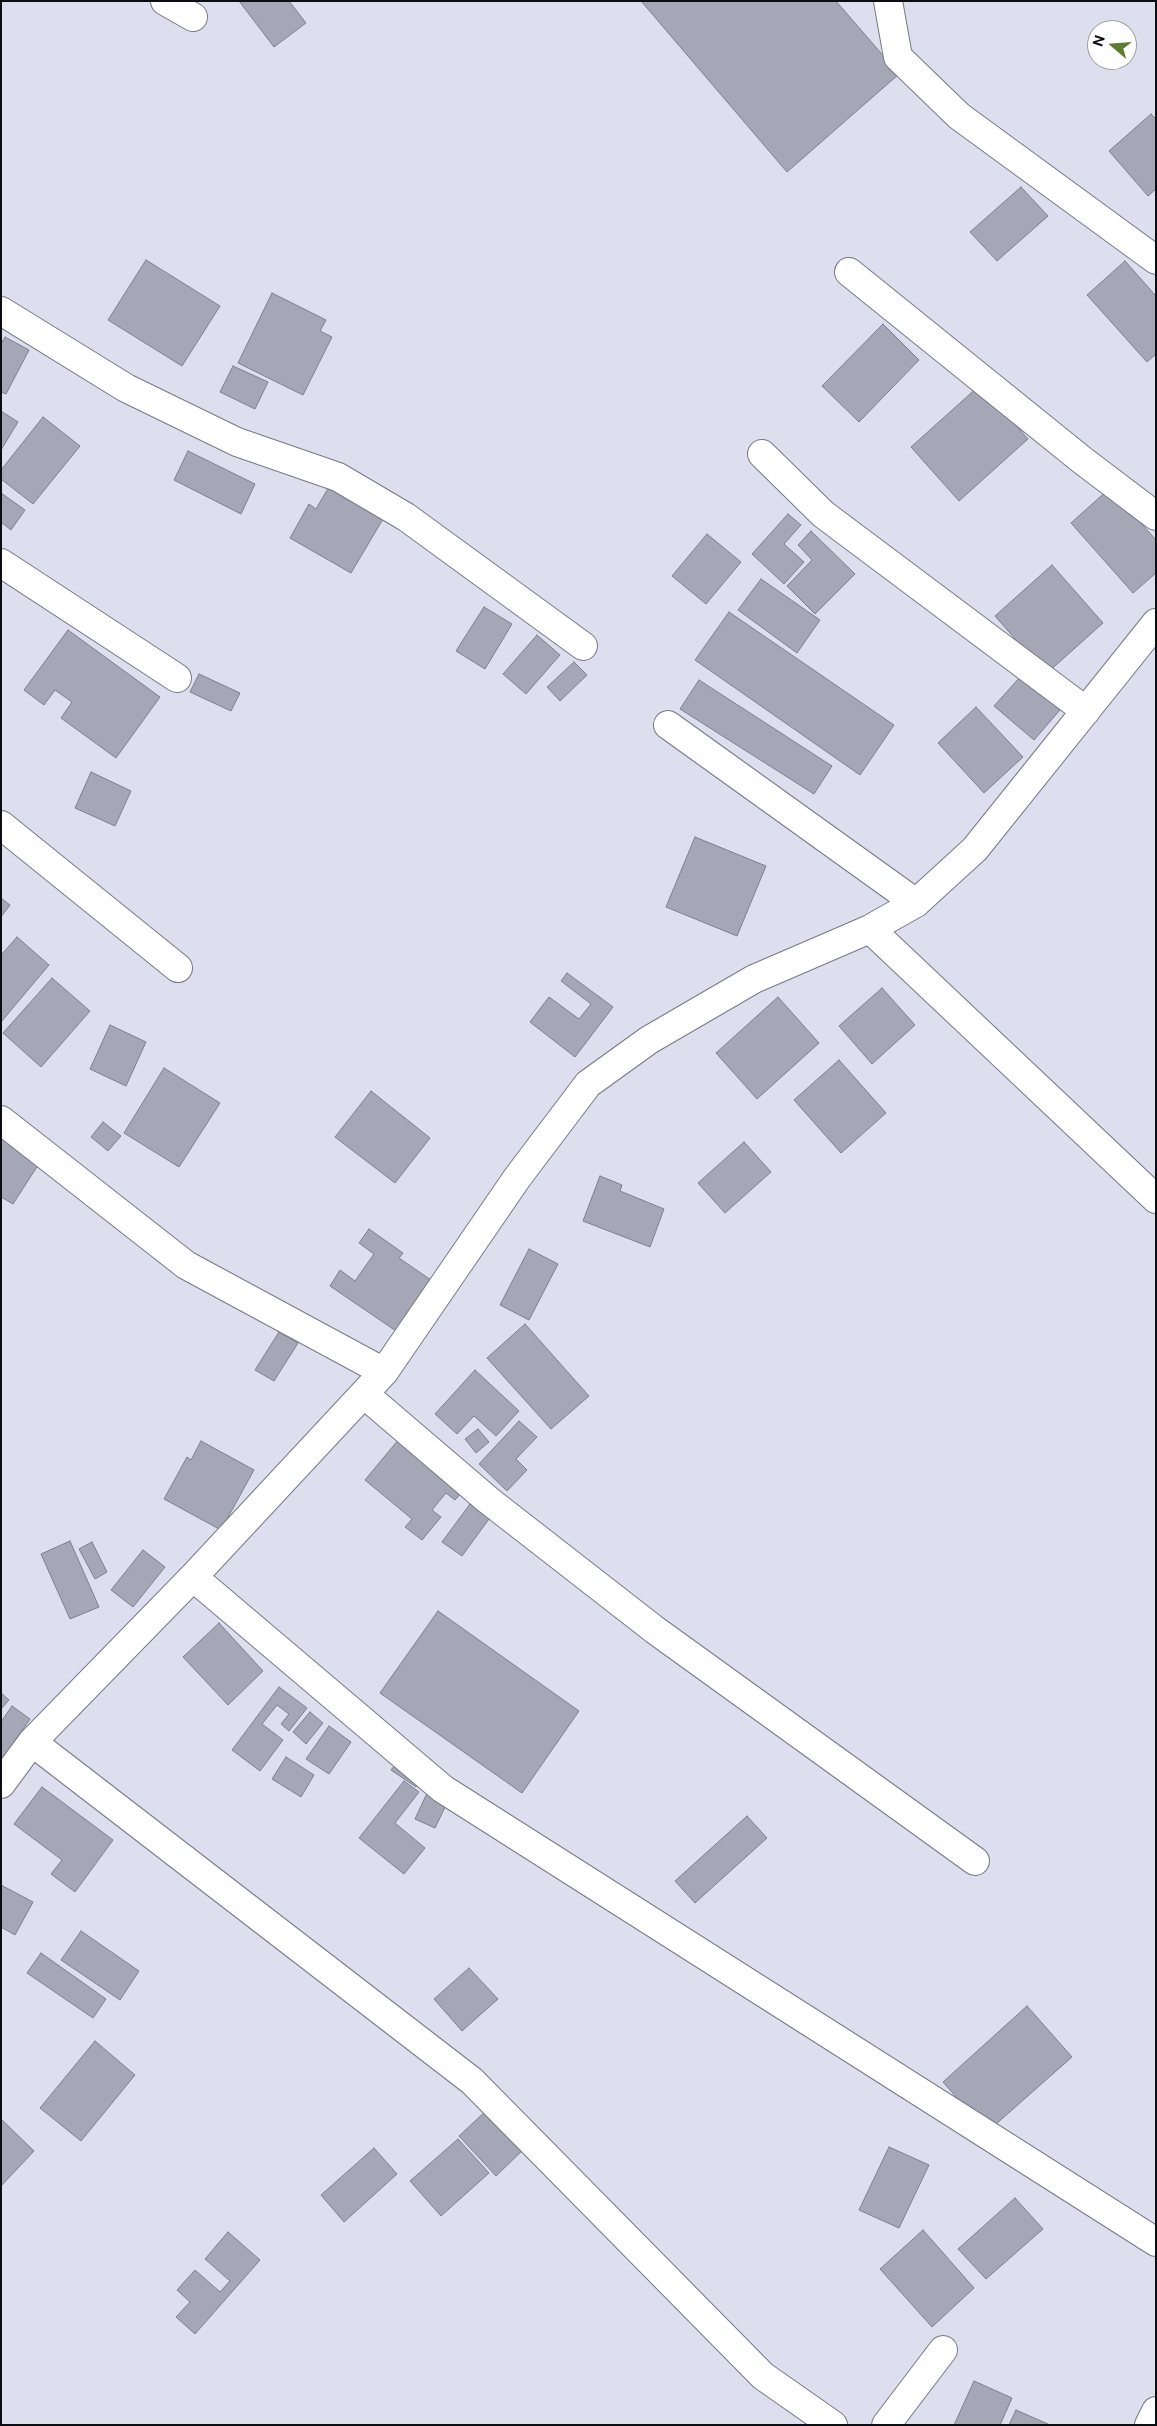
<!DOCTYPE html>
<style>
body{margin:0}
#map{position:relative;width:1157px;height:2426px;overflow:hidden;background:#dddfef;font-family:"Public Sans",sans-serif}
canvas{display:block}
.frame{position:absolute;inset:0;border:2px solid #0c0d12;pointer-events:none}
.north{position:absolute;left:1087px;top:20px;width:50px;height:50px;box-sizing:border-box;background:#fff;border:1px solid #9e9ea0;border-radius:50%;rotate:288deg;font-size:14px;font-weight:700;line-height:20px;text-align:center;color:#0c0d12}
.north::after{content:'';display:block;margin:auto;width:18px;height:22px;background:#5d7b31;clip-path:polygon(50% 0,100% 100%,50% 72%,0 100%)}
</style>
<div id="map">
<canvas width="1157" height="2426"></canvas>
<div class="frame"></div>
<div class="north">N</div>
</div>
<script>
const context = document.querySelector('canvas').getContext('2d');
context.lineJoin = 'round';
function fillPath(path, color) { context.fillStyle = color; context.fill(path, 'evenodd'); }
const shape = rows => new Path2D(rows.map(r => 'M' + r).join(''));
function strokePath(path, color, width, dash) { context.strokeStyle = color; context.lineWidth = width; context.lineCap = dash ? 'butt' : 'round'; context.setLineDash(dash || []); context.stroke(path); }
const building = shape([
 [239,1,289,1,306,23,274,47,239,1],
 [641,1,836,1,899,74,787,172,641,1],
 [1151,114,1156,119,1156,189,1148,196,1109,151,1151,114],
 [1021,187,1048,216,997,261,970,232,1021,187],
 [146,260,220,306,182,366,108,320,146,260],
 [1125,261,1156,296,1156,354,1147,362,1087,295,1125,261],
 [272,293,326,320,320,331,332,337,303,395,238,363,272,293],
 [883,324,919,360,859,422,822,386,883,324],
 [5,337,29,350,6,394,1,392,1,344,5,337],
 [233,366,268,382,255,409,220,392,233,366],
 [980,385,1028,439,959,501,911,447,980,385],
 [1,411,18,422,1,450,1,411],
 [43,417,80,446,33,504,1,479,1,470,43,417],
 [188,451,255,484,241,514,174,480,188,451],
 [330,485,383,519,351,573,290,538,309,504,316,509,330,485],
 [1110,488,1156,540,1156,573,1133,593,1071,523,1110,488],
 [1,493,25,510,11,530,1,522,1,493],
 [788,514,801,525,784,544,804,562,784,584,752,554,788,514],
 [811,531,855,574,815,614,787,586,812,560,798,545,811,531],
 [707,534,741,562,706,604,672,576,707,534],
 [1052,565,1103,623,1046,674,995,616,1052,565],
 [761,579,820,620,797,653,738,610,761,579],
 [484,607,512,624,485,669,456,651,484,607],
 [729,612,894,725,860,775,695,660,729,612],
 [68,630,160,697,116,758,61,718,72,702,55,690,44,705,24,690,68,630],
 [537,635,560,655,526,694,503,674,537,635],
 [574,662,587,675,560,701,547,687,574,662],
 [199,674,240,693,231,711,190,692,199,674],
 [1021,676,1060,710,1034,740,994,706,1021,676],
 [699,680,832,766,814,794,680,709,699,680],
 [976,707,1023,757,984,793,938,743,976,707],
 [91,772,131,791,115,826,75,808,91,772],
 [695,837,766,866,737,936,666,907,695,837],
 [1,898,10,905,1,917,1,898],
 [17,937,49,965,1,1022,1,955,17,937],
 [567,973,613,1007,575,1057,530,1022,549,997,579,1019,591,1004,561,981,567,973],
 [52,978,90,1011,41,1067,3,1033,52,978],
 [882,988,915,1025,872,1064,839,1026,882,988],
 [778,997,819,1043,757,1099,716,1053,778,997],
 [110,1025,146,1042,126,1086,90,1069,110,1025],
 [839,1060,886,1113,841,1153,794,1100,839,1060],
 [164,1068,220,1103,179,1167,124,1133,164,1068],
 [371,1091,430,1138,395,1183,335,1137,371,1091],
 [103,1122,121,1136,108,1151,91,1137,103,1122],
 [1,1134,42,1159,13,1204,1,1197,1,1134],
 [744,1142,771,1172,725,1213,698,1183,744,1142],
 [600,1176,622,1185,620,1191,664,1209,650,1247,583,1221,600,1176],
 [369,1229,403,1253,399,1258,431,1280,396,1331,330,1286,340,1270,355,1281,374,1254,359,1243,369,1229],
 [529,1249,558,1264,529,1320,500,1305,529,1249],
 [525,1324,589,1396,551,1429,487,1358,525,1324],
 [279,1332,298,1343,274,1381,255,1370,279,1332],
 [475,1370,519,1411,496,1436,474,1416,457,1434,435,1414,475,1370],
 [519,1421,537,1437,516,1459,527,1470,507,1491,479,1464,519,1421],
 [478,1429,489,1442,476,1453,465,1439,478,1429],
 [399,1439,462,1492,455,1500,446,1493,432,1510,441,1517,422,1540,405,1527,412,1519,365,1480,399,1439],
 [201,1441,254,1470,221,1530,164,1499,187,1457,191,1460,201,1441],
 [470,1504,489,1519,462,1556,442,1542,470,1504],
 [70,1541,99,1607,70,1619,41,1554,70,1541],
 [92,1542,107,1572,95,1579,79,1549,92,1542],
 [143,1550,165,1567,133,1607,111,1590,143,1550],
 [438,1611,579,1711,522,1793,380,1693,438,1611],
 [219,1623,263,1671,228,1705,183,1657,219,1623],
 [279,1687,307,1708,289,1731,281,1724,289,1714,277,1705,262,1724,283,1740,260,1771,232,1750,279,1687],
 [1,1693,9,1700,1,1709,1,1693],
 [12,1706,30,1719,1,1761,1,1722,12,1706],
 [310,1712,323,1723,306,1744,293,1732,310,1712],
 [329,1726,351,1742,329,1774,306,1759,329,1726],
 [286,1757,314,1775,301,1797,272,1779,286,1757],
 [398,1761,422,1778,416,1787,391,1770,398,1761],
 [404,1781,419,1792,395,1823,425,1848,404,1874,359,1838,404,1781],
 [42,1787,113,1840,75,1892,51,1874,62,1860,14,1824,42,1787],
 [428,1791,448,1801,435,1828,415,1819,428,1791],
 [747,1816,767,1838,695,1903,675,1881,747,1816],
 [1,1885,33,1902,15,1935,1,1927,1,1885],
 [81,1931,139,1971,120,2000,61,1960,81,1931],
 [41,1953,106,1999,93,2018,27,1973,41,1953],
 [469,1968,498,1999,462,2031,434,1999,469,1968],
 [1027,2006,1072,2057,987,2132,943,2082,1027,2006],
 [95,2041,135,2075,81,2141,40,2108,95,2041],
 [489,2108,526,2147,496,2176,459,2136,489,2108],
 [1,2119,34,2151,1,2186,1,2119],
 [458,2139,489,2173,441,2216,410,2181,458,2139],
 [889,2147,929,2165,899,2228,859,2210,889,2147],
 [374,2148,397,2174,344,2222,321,2195,374,2148],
 [1015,2198,1043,2229,986,2279,958,2249,1015,2198],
 [923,2230,974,2288,932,2327,880,2269,923,2230],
 [228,2232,260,2260,195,2334,176,2317,190,2302,177,2290,195,2270,220,2292,230,2281,205,2259,228,2232],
 [974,2381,1012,2398,1000,2425,954,2425,974,2381],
 [1016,2410,1048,2424,1048,2425,1009,2425,1016,2410]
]);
fillPath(building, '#a5a7b6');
strokePath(building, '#7d7f8d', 1);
const minor = shape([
 [165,1,193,17],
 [888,1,898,57,959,116,1156,260],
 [849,272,1082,460,1156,516],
 [1,311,126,388,237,442,338,477,406,517,583,646],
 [762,454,823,514,1086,711],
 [1,563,177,678],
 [668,725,916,903],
 [1,825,178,968],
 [870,929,1156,1199],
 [1,1120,186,1265,384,1372],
 [364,1394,488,1500,655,1630,975,1861],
 [193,1577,443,1789,1156,2242],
 [32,1742,472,2081,763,2376,833,2425],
 [1,1784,32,1742,193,1577,384,1372,517,1178,588,1084,649,1040,754,979,870,929,916,903,975,849,1156,623],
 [886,2425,943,2350],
 [1149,2425,1156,2411]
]);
strokePath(minor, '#777987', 30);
strokePath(minor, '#fff', 28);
</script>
